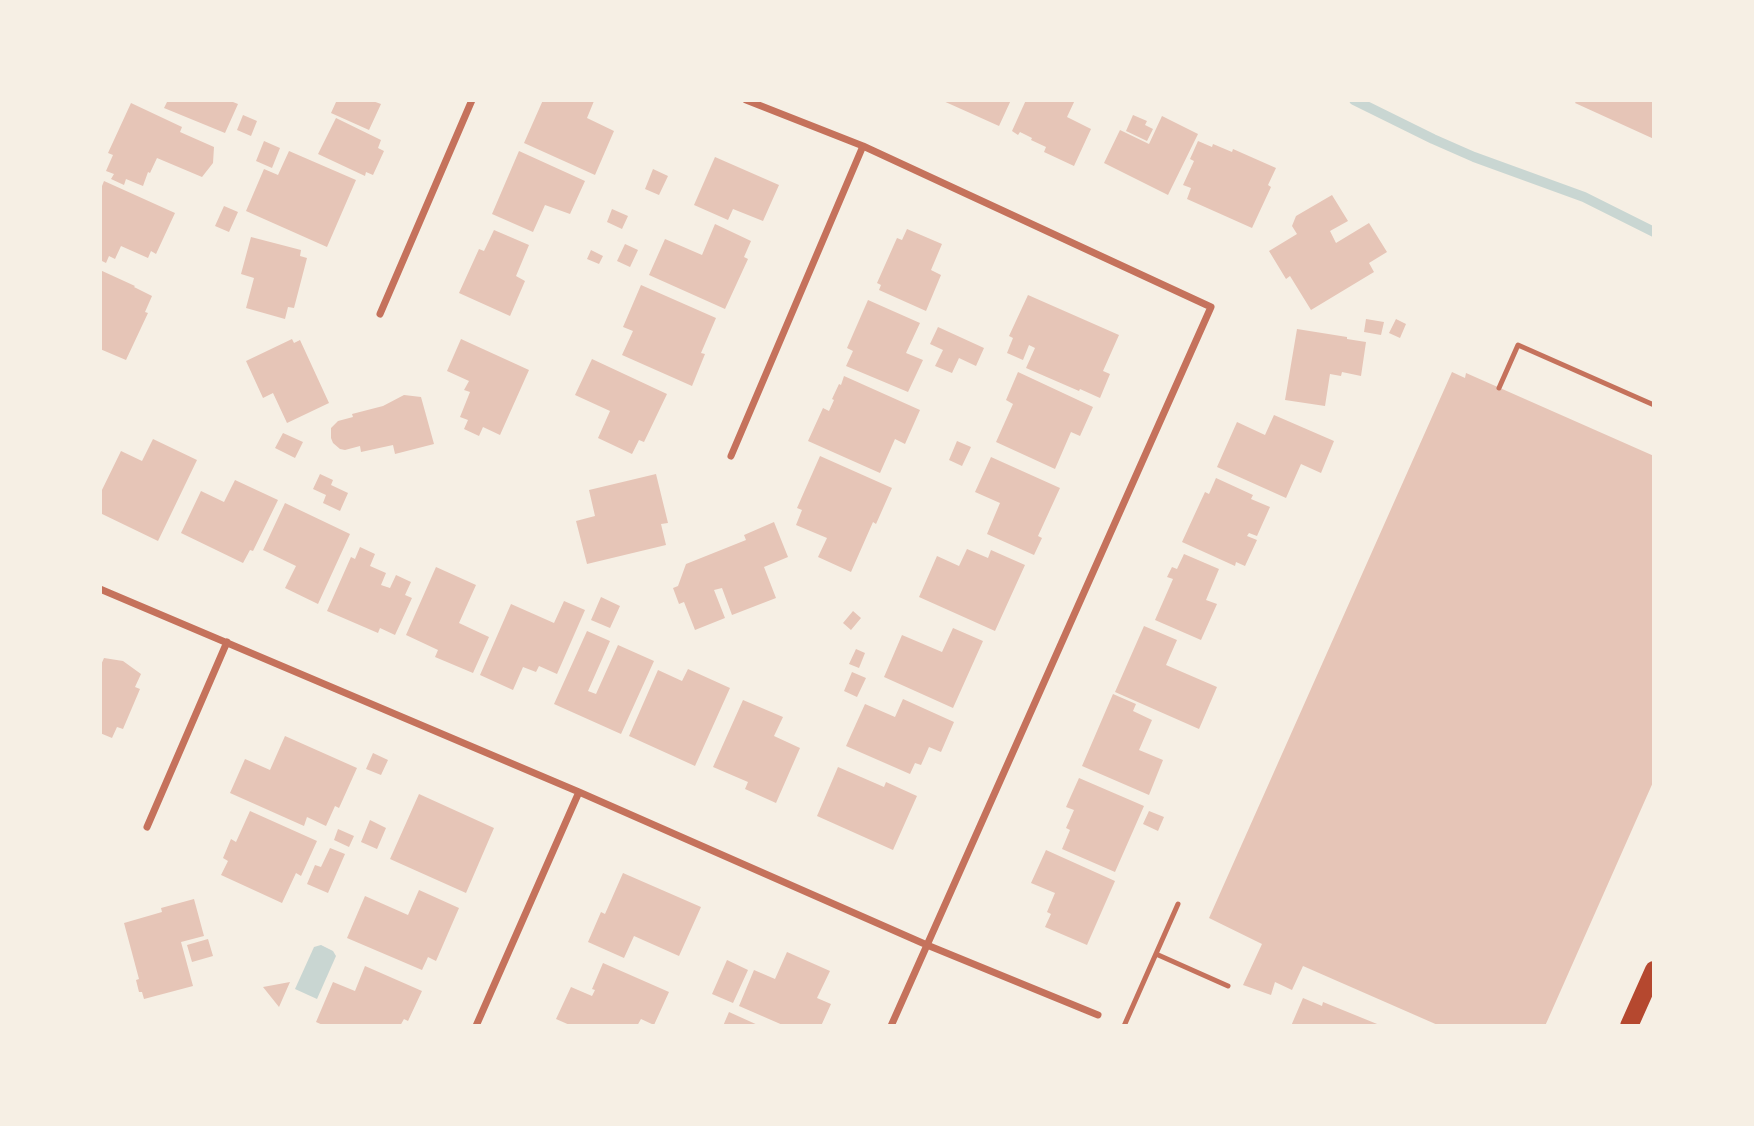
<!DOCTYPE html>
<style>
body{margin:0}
#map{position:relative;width:1754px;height:1126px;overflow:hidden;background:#f6efe4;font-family:Lato,sans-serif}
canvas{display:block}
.frame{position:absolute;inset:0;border:102px solid #f6efe4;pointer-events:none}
</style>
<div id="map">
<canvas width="1754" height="1126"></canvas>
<div class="frame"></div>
</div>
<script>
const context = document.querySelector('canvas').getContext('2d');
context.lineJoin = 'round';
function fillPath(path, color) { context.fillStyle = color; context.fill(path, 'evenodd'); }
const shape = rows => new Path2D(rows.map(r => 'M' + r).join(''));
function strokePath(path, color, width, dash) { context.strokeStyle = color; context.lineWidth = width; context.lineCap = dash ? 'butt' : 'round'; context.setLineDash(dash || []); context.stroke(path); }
fillPath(shape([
 [321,945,333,951,336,956,317,999,295,989,314,947]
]), '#c9d6d2');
strokePath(shape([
 [1354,100,1433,139,1474,157,1584,197,1654,232]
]), '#c9d6d2', 10);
fillPath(shape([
 [168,100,228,100,238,104,225,133,164,108],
 [331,100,370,100,381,104,369,130,331,113,336,102],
 [543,100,594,101,587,118,614,131,595,175,524,143],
 [941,100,1011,100,999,126],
 [1026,100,1075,100,1067,117,1091,129,1074,166,1044,152,1046,147,1031,140,1032,138,1020,132,1018,135,1012,131],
 [1577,100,1654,100,1654,139,1575,103],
 [131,103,182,127,180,132,214,147,213,163,202,177,157,158,150,173,148,172,143,186,126,179,124,185,111,179,114,174,106,171,113,155,108,153],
 [243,115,257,121,251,136,237,130],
 [1133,115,1147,121,1145,125,1153,129,1147,141,1126,131],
 [1162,116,1198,134,1168,195,1104,163,1120,130,1149,144],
 [336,118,381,140,378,148,384,151,373,175,366,172,365,176,318,154],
 [264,141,280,148,272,168,256,161],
 [1198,141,1212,147,1213,144,1232,152,1233,149,1276,168,1268,185,1271,187,1252,228,1187,199,1191,188,1183,185,1194,161,1190,159],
 [289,151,356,180,327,247,246,211,264,169,278,175],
 [519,151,585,181,570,214,545,205,533,232,492,214],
 [715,157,779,185,763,221,733,209,728,220,694,205],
 [653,169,668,176,659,195,645,189],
 [104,181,175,213,156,254,151,251,148,258,121,246,115,259,109,256,106,263,100,260,100,191],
 [1332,195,1348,221,1330,231,1336,243,1369,223,1387,252,1369,263,1374,272,1311,310,1290,276,1286,279,1269,251,1297,234,1292,226,1296,216],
 [224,206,238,212,229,232,215,226],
 [612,209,628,216,622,229,607,222],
 [715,224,751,241,744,257,748,259,725,309,649,275,665,239,702,255],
 [907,229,942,244,931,270,941,275,926,311,879,290,881,285,877,283,897,238,902,240],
 [494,230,529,245,516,276,525,281,510,316,459,293,479,249,484,251],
 [251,237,301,250,300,256,307,258,294,308,288,307,285,319,246,308,254,278,241,274],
 [625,244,638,250,630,267,617,261],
 [591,250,603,256,599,264,587,259],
 [100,270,135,286,134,287,152,296,145,312,148,313,126,360,100,349],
 [641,285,716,318,701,353,705,354,692,386,622,355,633,331,623,327],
 [1028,295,1119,335,1103,371,1110,374,1100,398,1080,389,1079,391,1026,368,1035,348,1029,345,1023,360,1007,353,1013,338,1009,336],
 [868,300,920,323,906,353,923,360,908,392,846,366,853,351,847,348],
 [1366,319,1384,322,1381,335,1364,332],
 [1396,319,1406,324,1400,338,1389,333],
 [938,327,984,348,976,366,959,358,952,373,935,366,943,350,930,344],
 [1297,329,1347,337,1347,339,1366,342,1361,376,1342,372,1341,376,1330,374,1325,406,1285,400],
 [292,339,294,343,300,340,329,403,287,423,273,393,263,398,246,361],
 [461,339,529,370,500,435,483,427,479,436,464,429,468,420,460,417,470,392,464,390,469,381,447,371],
 [592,359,667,394,644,442,639,440,632,454,598,438,610,411,575,395],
 [1018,372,1093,407,1080,436,1071,432,1055,469,996,442,1013,404,1006,400],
 [1452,372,1465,378,1466,373,1654,456,1654,780,1545,1026,1440,1026,1303,966,1292,990,1275,982,1271,995,1243,985,1262,944,1209,918],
 [844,376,920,410,905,444,895,439,880,473,808,441,823,408,829,411,834,400,832,399,839,384,841,385],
 [404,395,421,397,434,444,395,454,393,445,361,452,360,446,345,450,340,449,333,443,331,438,331,428,338,421,353,417,352,414,383,406],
 [1274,415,1334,441,1321,473,1301,464,1286,498,1217,467,1237,422,1265,435],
 [283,433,303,442,295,458,275,448],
 [153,439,197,460,158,541,100,513,100,494,121,451,142,461],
 [957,441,971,447,962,466,949,460],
 [820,456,892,488,876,524,873,522,851,572,818,557,827,538,796,525,802,510,797,508],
 [991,457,1060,488,1038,536,1042,538,1034,555,987,534,1000,503,975,492],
 [320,474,333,480,331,485,348,493,340,511,323,503,326,495,313,489],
 [656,474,668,523,661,524,666,545,587,564,576,521,595,516,589,490],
 [1216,478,1253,495,1251,499,1270,507,1257,536,1249,533,1247,536,1257,540,1245,566,1236,562,1235,566,1182,542,1205,492,1209,494],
 [235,480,278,500,253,551,250,550,243,563,181,533,201,491,224,502],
 [285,503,350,534,318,604,285,588,296,566,263,550],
 [774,522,788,557,764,567,776,598,732,615,722,588,714,590,725,618,695,630,684,602,679,604,673,588,678,586,686,564,746,540,744,535],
 [360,547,375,554,370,566,386,573,381,585,390,588,396,575,411,582,405,595,412,598,395,635,380,628,378,633,327,611,351,557,355,559],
 [967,549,988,558,991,550,1025,565,995,631,919,597,937,556,959,566],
 [1184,554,1219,569,1206,600,1217,604,1201,640,1155,620,1173,579,1167,577,1172,567,1177,569],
 [436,567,476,585,459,623,489,637,473,673,435,657,438,650,406,635],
 [601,597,620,606,610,628,591,620],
 [564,601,585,610,557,674,539,666,536,672,523,667,513,690,480,675,511,604,554,623],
 [853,611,861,618,851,630,843,623],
 [1144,626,1177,640,1166,665,1217,687,1199,729,1115,692],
 [953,628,983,641,953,708,884,677,902,635,942,652],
 [587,631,610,641,588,691,596,694,618,645,654,661,621,734,554,704],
 [856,649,865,653,859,668,849,664],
 [104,658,123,661,141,674,135,687,140,689,123,729,117,727,112,738,100,733,100,667],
 [688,669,730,688,695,766,629,736,658,670,682,681],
 [852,672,866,678,857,697,844,691],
 [1113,694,1136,704,1133,711,1152,720,1139,750,1163,760,1149,795,1082,766],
 [903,699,954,722,941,752,929,747,921,765,915,763,910,774,846,746,865,704,895,717],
 [743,700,783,717,774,736,800,748,776,803,745,789,748,782,713,767],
 [285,736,357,768,339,808,335,806,326,826,307,817,304,826,230,793,245,759,270,770],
 [373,753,388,760,381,775,366,769],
 [838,767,884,787,886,782,917,796,893,850,817,816],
 [1079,778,1144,806,1115,872,1062,849,1070,830,1066,828,1074,810,1066,807],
 [419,794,494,828,466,893,390,859],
 [250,811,317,841,301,876,296,873,282,903,221,875,228,861,223,858,231,839,236,842],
 [1149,811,1164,817,1158,831,1143,824],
 [370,820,386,828,377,849,361,842],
 [338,829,354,836,349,847,334,840],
 [330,848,345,854,328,893,307,884,315,865,321,867],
 [1046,850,1115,881,1087,945,1045,927,1051,914,1047,912,1055,893,1031,883],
 [623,873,701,907,679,956,634,936,624,958,588,942,601,912,605,914],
 [419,890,459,908,436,961,428,957,422,970,347,938,365,896,408,915],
 [194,899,204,936,181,942,193,986,144,999,142,992,139,992,136,980,139,979,124,923,162,912,161,908],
 [208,939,213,956,192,962,187,945],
 [787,952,830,971,817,998,831,1004,821,1026,785,1026,739,1006,754,970,775,979],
 [727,960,748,970,733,1003,712,994],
 [603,963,669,992,654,1025,641,1019,637,1026,572,1026,556,1019,571,987,592,996,595,990,592,989],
 [365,966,422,991,408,1021,404,1019,400,1026,325,1026,316,1022,333,982,355,991],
 [290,982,279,1007,263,987],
 [1303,998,1322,1006,1323,1002,1382,1026,1291,1026],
 [729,1012,760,1026,723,1026]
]), '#e6c5b7');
strokePath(shape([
 [1499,388,1518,345,1654,405],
 [1156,954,1228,986],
 [1124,1026,1178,904]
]), '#c5725c', 5);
strokePath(shape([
 [746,100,863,146,1211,307,891,1026],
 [380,314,472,100],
 [731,456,863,146],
 [100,589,579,792,927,945,1098,1015],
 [147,827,227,642],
 [476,1026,579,792]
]), '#c5725c', 7);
strokePath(shape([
 [1629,1026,1654,970]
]), '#b5482f', 18);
</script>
